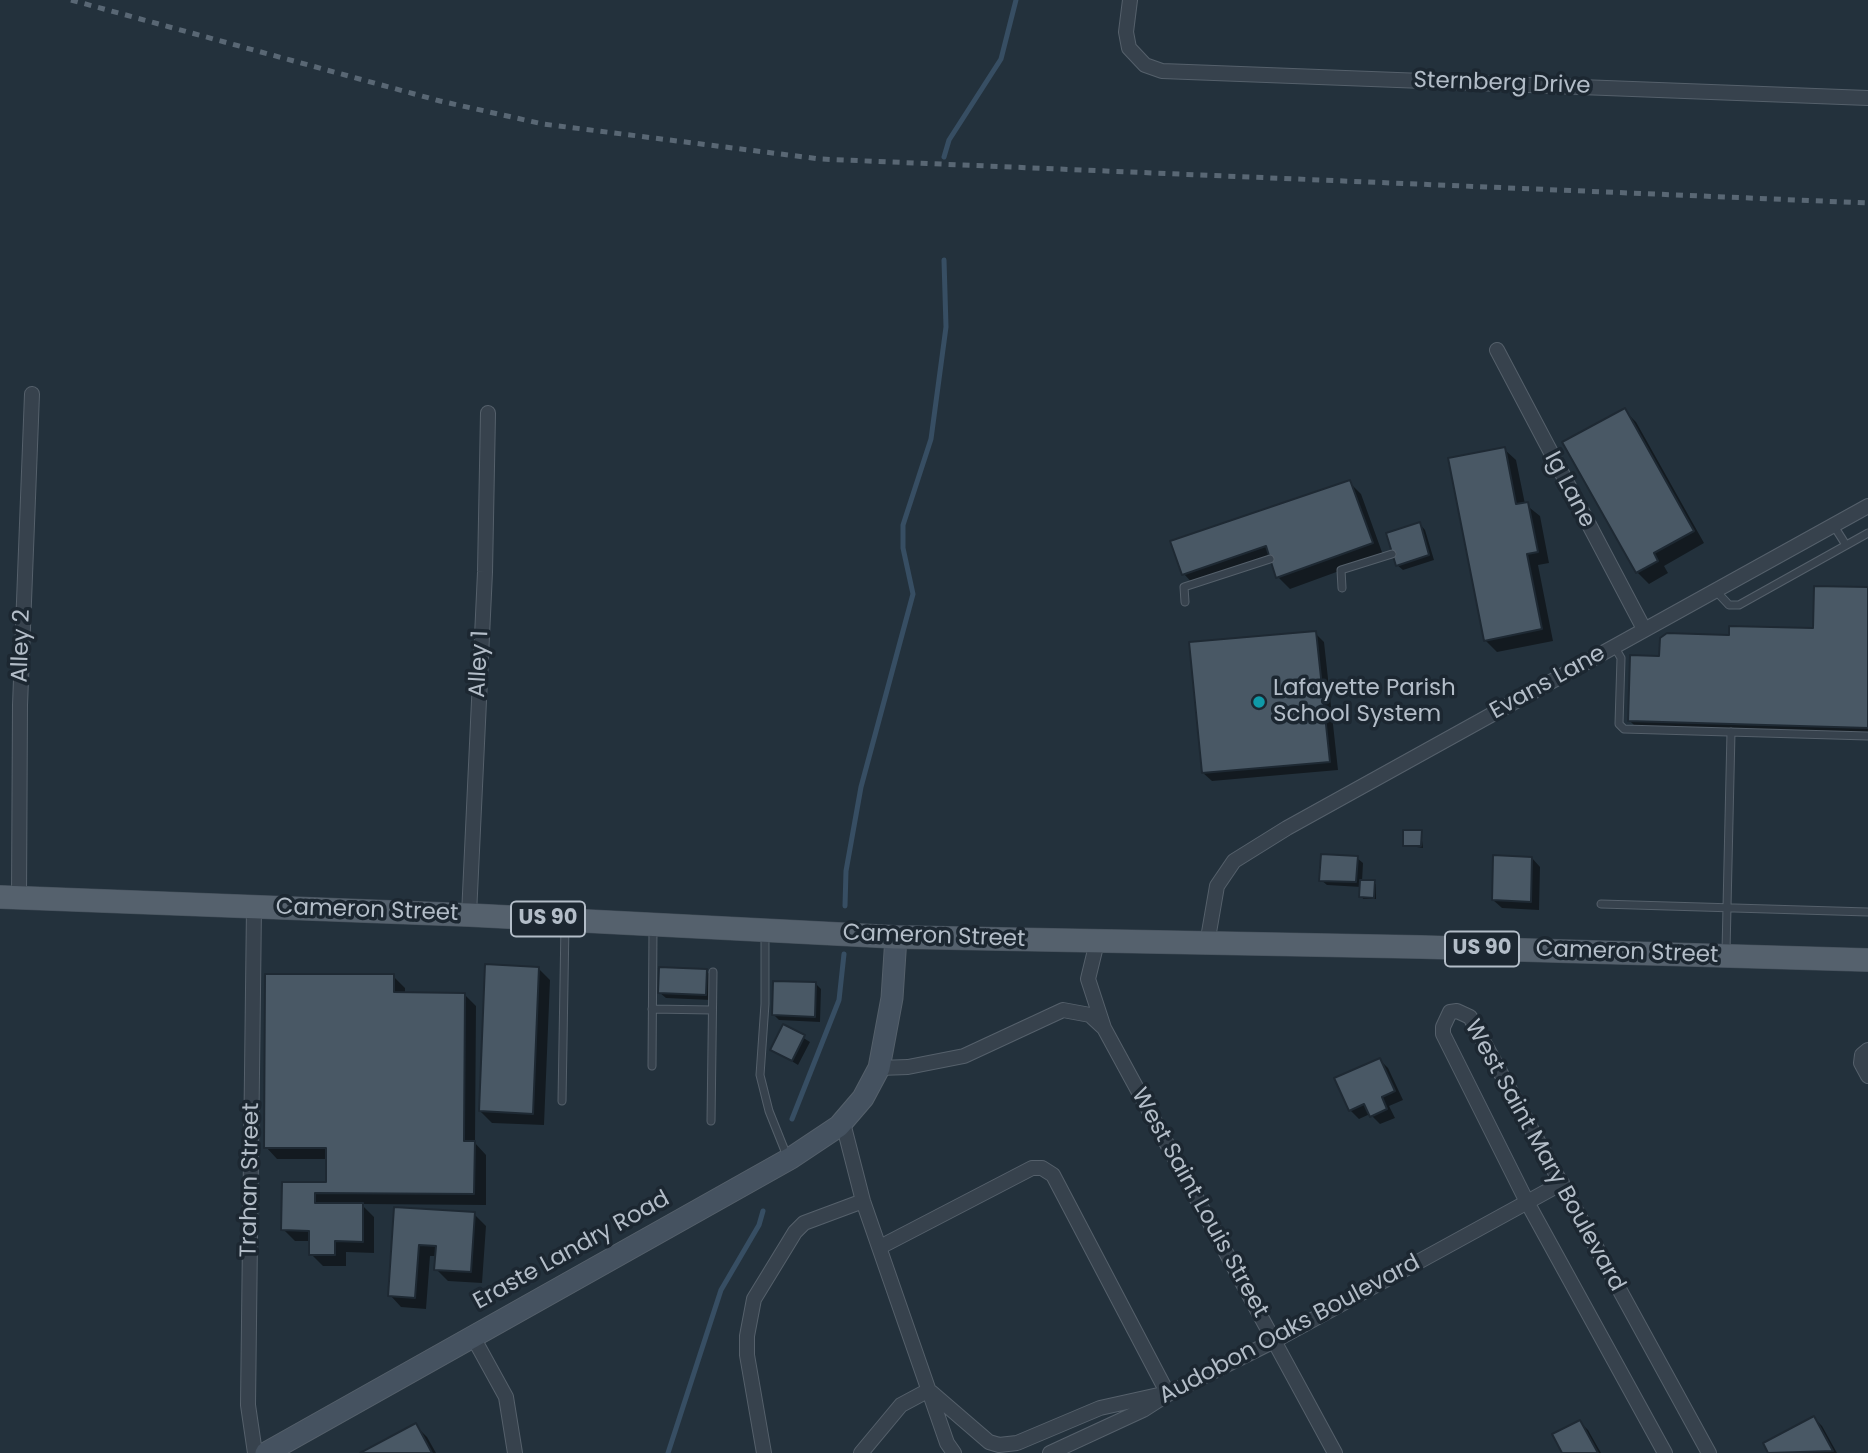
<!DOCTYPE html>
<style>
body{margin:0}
canvas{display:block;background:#23313c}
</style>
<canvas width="1868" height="1453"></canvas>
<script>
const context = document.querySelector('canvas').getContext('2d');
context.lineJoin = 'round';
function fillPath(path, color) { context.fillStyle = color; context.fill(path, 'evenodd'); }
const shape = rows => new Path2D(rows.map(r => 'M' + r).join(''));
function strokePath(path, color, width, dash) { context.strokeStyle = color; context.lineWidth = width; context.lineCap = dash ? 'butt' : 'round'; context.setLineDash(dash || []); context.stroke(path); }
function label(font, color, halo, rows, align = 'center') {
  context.font = font + ' Poppins,sans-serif'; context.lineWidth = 7; context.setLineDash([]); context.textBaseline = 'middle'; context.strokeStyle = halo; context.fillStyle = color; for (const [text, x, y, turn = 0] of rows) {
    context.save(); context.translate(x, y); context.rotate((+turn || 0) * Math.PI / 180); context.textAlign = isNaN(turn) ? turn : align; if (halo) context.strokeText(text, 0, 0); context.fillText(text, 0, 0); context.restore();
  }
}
fillPath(shape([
 [1624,410,1636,422,1704,543,1664,566,1668,573,1649,584,1637,572],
 [1504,449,1516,460,1525,504,1540,516,1549,563,1538,565,1553,641,1497,652,1485,640],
 [1349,482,1361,494,1383,555,1290,589,1278,577,1272,560,1195,586,1184,574,1172,542],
 [1420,524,1425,530,1434,560,1403,570,1397,565],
 [1868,589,1868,739,1641,732,1629,720,1661,657,1730,636,1815,630],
 [1315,633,1324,642,1338,770,1212,781,1203,773],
 [1421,832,1423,848,1404,845],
 [1357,858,1363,863,1362,882,1376,884,1376,899,1363,899,1361,887,1327,885,1321,880],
 [1532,858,1540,867,1539,910,1502,908,1493,900],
 [538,968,550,980,544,1125,492,1123,480,1111],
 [706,971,712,976,711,1000,666,998,660,993],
 [393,976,405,988,405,994,464,994,476,1006,475,1143,486,1155,486,1205,361,1204,374,1217,374,1253,346,1252,346,1266,323,1266,311,1254,311,1241,295,1241,283,1229,283,1184,328,1184,328,1159,277,1159,266,1147],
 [816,984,821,989,820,1022,779,1020,774,1015],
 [784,1026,810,1042,798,1065,772,1049],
 [1380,1060,1388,1068,1403,1100,1389,1106,1395,1118,1380,1124,1370,1114,1359,1119,1350,1110,1336,1079],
 [395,1209,474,1214,486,1226,482,1283,448,1281,436,1269,437,1256,430,1256,426,1309,401,1307,390,1295],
 [1814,1418,1822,1426,1837,1453,1770,1453,1765,1444],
 [1580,1422,1588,1430,1601,1453,1564,1453],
 [415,1425,427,1437,436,1453,364,1453]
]), '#0007');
strokePath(shape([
 [944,157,949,140,1001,59,1016,0],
 [845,906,846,871,861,787,913,594,903,548,903,525,931,439,946,327,944,260],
 [792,1119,839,1000,844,954],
 [668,1453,721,1290,759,1225,763,1211]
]), '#374e63', 5);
const building = shape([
 [1625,408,1694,531,1654,553,1658,561,1636,573,1562,442,1625,408],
 [1505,447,1516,504,1528,502,1538,552,1527,554,1542,629,1484,641,1448,458,1505,447],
 [1350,480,1373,543,1276,578,1266,546,1182,575,1170,541,1350,480],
 [1420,522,1429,555,1396,566,1386,533,1420,522],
 [1814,586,1868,587,1868,728,1628,721,1630,655,1659,656,1660,638,1667,633,1729,635,1729,626,1813,628,1814,586],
 [1316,631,1330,762,1202,773,1189,642,1316,631],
 [1403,830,1422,830,1421,846,1403,846,1403,830],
 [1321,854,1358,856,1356,882,1319,881,1321,854],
 [1493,855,1532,857,1531,902,1492,900,1493,855],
 [1360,880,1375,880,1374,898,1359,897,1360,880],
 [485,964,539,967,533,1114,479,1111,485,964],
 [659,967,707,969,706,995,658,993,659,967],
 [265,974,394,974,394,992,465,993,464,1141,475,1141,474,1194,315,1193,315,1203,363,1203,363,1242,335,1241,335,1255,309,1255,309,1231,281,1230,282,1182,326,1182,326,1148,264,1148,265,974],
 [773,981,816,982,815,1017,772,1015,773,981],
 [783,1024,805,1035,792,1061,770,1050,783,1024],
 [1380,1058,1395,1091,1382,1097,1387,1109,1370,1117,1364,1104,1349,1111,1334,1078,1380,1058],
 [394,1207,475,1212,471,1272,434,1270,436,1246,419,1245,415,1298,388,1296,394,1207],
 [1814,1416,1833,1451,1768,1453,1763,1443,1814,1416],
 [1580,1420,1598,1453,1562,1453,1552,1434,1580,1420],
 [416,1423,432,1453,360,1453,416,1423]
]);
fillPath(building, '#495865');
strokePath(building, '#1e2933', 2);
const lane = shape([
 [1834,526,1846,545],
 [1342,588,1341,570,1392,554],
 [1716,591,1729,605,1739,605,1868,533],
 [1185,602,1184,587,1270,559],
 [1614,646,1621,658,1619,724,1624,729,1868,736],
 [1601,904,1868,912],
 [765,935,765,1004,760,1075,769,1111,787,1156],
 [1726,951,1731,732],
 [652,1009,712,1010],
 [652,1066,653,929],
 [562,1101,565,924],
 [711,1121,713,972]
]);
const street = shape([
 [1130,0,1126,32,1129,48,1145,65,1162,71,1868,98],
 [1497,350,1644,629],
 [19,897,20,705,32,394],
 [254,907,248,1405,255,1453],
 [469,915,485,572,488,413],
 [1097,942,1088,979,1104,1028,1335,1453],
 [1207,944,1217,886,1234,861,1287,828,1868,506],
 [1868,1050,1862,1055,1861,1063,1868,1076],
 [879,1068,908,1067,964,1056,1063,1010,1090,1015,1103,1027],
 [843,1123,863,1201,947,1443,954,1453],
 [880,1247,1032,1168,1042,1168,1053,1175,1168,1394],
 [473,1337,506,1397,515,1453],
 [931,1392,989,1442,999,1445,1017,1443,1100,1408,1163,1394],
 [764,1453,747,1355,747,1336,754,1299,795,1232,804,1223,863,1201],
 [861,1453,901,1405,929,1390],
 [1050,1453,1143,1410,1168,1394,1274,1341,1562,1183],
 [1665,1453,1527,1202,1443,1034,1443,1027,1450,1012,1457,1011,1470,1017,1709,1453]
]);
const secondary = shape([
 [266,1453,791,1158,839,1126,863,1098,879,1068,892,998,896,937]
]);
const primary = shape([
 [0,897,469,915,896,937,1421,947,1868,960]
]);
strokePath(lane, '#55606b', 9);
strokePath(street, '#55606b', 16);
strokePath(secondary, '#55606b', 23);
strokePath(primary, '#434e59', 24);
strokePath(lane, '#37424d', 7);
strokePath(street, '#37424d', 14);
strokePath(secondary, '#455260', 21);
strokePath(primary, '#55616d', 23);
strokePath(shape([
 [71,0,440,101,543,124,820,159,1868,203]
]), '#596774', 5, [7, 7]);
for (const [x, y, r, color] of [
 [1259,702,7,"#0f9aa8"]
]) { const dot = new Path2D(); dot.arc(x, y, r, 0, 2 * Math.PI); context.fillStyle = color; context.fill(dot); strokePath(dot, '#1c2731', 2.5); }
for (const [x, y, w] of [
 [548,919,74],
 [1482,949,74]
]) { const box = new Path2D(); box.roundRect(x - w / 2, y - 17.5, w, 35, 5); context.fillStyle = '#1c2731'; context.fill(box); strokePath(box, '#b3bdc8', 2); }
label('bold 21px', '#b3bdc8', null, [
 ["US 90",548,919],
 ["US 90",1482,949]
]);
label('23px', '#b3bdc8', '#1c2731', [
 ["Sternberg Drive",1502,84,2],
 ["Ig Lane",1569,490,62],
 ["Alley 2",22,646,-88],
 ["Alley 1",480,664,-87],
 ["Evans Lane",1548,683,-29],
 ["Cameron Street",367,911,2],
 ["Cameron Street",934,937,2],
 ["Cameron Street",1627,953,2],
 ["West Saint Mary Boulevard",1544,1156,61],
 ["Trahan Street",251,1180,-89],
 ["West Saint Louis Street",1199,1203,61],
 ["Eraste Landry Road",572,1251,-29],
 ["Audobon Oaks Boulevard",1290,1330,-28]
]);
label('23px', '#b3bdc8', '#1c2731', [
 ["Lafayette Parish",1273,689],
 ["School System",1273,715]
], 'left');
</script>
